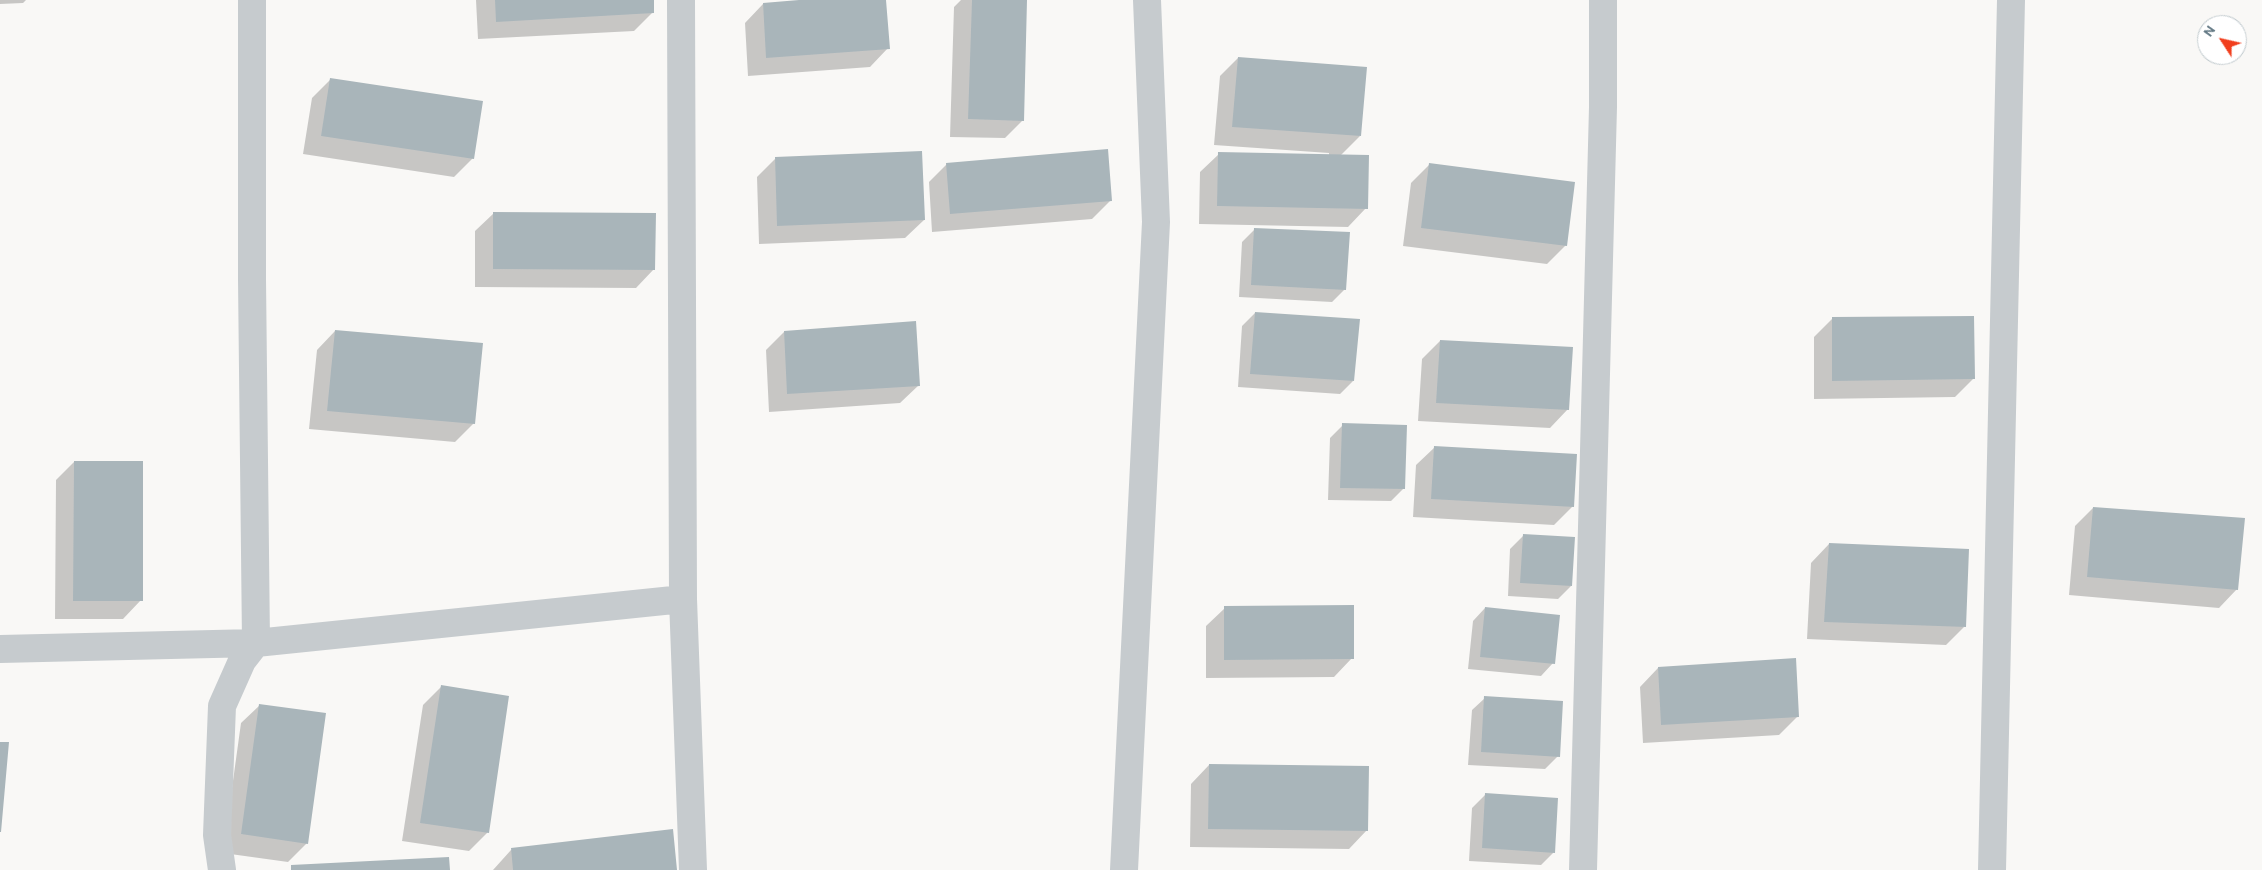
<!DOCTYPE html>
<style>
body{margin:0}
#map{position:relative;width:2262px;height:870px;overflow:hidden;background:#f9f8f6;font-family:Overpass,sans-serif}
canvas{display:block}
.north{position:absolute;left:2197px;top:15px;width:50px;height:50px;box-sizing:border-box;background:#fff;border:1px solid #c0c9cd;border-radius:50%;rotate:305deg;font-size:14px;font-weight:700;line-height:20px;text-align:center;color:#617783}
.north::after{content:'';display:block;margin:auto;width:18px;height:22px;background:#f13f1e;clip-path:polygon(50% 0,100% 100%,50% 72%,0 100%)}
</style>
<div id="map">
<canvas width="2262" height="870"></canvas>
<div class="north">N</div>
</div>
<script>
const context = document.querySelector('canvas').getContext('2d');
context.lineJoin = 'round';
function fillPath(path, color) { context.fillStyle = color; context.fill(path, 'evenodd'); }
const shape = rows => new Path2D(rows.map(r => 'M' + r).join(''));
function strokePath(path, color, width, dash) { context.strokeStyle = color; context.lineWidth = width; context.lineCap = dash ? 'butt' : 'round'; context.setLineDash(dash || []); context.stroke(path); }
fillPath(shape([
 [0,0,26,0,23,3,0,4],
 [476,0,652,0,653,12,634,31,478,39],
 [815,0,885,0,888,48,870,67,748,76,745,23,763,4],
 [961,0,1026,0,1023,120,1005,138,950,137,954,7],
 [1238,58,1360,136,1340,156,1366,208,1348,227,1199,224,1200,172,1219,154,1329,155,1329,153,1214,145,1220,76],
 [330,80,473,158,454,177,303,154,312,98],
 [775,159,924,220,905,238,759,244,757,177],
 [947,164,1111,200,1092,219,932,232,929,182],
 [1429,165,1566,245,1547,264,1403,246,1411,183],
 [494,213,654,269,636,288,475,287,475,231],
 [1255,229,1345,289,1332,302,1239,297,1242,242],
 [1255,313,1353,381,1340,394,1238,387,1242,326],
 [1832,319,1973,379,1955,397,1814,399,1814,337],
 [335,331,474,423,455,442,309,429,317,350],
 [784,332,919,385,900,403,769,412,766,350],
 [1440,341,1568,409,1550,428,1418,421,1422,359],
 [1343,425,1404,488,1391,501,1328,500,1330,438],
 [1435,447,1573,506,1554,525,1413,517,1416,465],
 [74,462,141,600,123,619,55,619,56,480],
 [2093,508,2237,589,2219,608,2069,595,2075,526],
 [1523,536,1571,586,1558,599,1508,596,1510,549],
 [1829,544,1964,627,1946,645,1807,639,1811,563],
 [1225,608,1352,658,1334,677,1206,678,1206,626],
 [1485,608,1553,663,1541,676,1468,669,1473,621],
 [1658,668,1798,716,1779,735,1643,743,1640,687],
 [441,687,488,832,469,851,402,841,423,705],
 [1485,698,1558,756,1545,769,1468,765,1472,710],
 [260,705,307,843,288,862,223,853,241,723],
 [1209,765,1367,830,1349,849,1190,847,1191,784],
 [1485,795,1554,852,1541,865,1469,861,1472,808],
 [511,850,676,870,493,870]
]), '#0003');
fillPath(shape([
 [495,0,654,0,654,13,496,22],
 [799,0,886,0,890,49,766,58,763,3],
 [972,0,1027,0,1024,121,968,119],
 [1238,57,1367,67,1361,136,1232,127],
 [330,78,483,101,474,159,321,136],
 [1108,149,1112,201,950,214,946,163],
 [922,151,925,220,777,226,775,157],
 [1218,152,1369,155,1368,209,1217,206],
 [1429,163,1575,182,1567,246,1421,228],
 [493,212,656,213,655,270,493,269],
 [1254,228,1350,232,1346,290,1251,285],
 [1255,312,1360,319,1354,381,1250,374],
 [1974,316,1975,379,1832,381,1832,317],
 [916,321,920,386,787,394,784,331],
 [335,330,483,343,475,424,327,411],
 [1440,340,1573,347,1569,410,1436,403],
 [1342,423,1407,425,1405,489,1340,488],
 [1434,446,1577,454,1574,507,1431,499],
 [74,461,143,461,143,601,73,601],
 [2093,507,2245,518,2238,590,2087,577],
 [1523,534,1575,537,1572,586,1520,583],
 [1829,543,1969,549,1966,627,1824,622],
 [1354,605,1354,659,1224,660,1224,606],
 [1485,607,1560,615,1555,664,1480,657],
 [1796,658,1799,717,1661,725,1658,667],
 [441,685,509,696,489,833,420,823],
 [1484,696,1563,701,1560,757,1481,752],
 [259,704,326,713,308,844,241,834],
 [0,742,9,742,1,832,0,832],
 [1209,764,1369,766,1368,831,1208,829],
 [1485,793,1558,798,1555,853,1482,848],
 [673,829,677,870,513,870,511,848],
 [449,857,450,870,291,870,291,865]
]), '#a9b5ba');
strokePath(shape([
 [681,0,683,599,693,870],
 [0,649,256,643,683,599],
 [222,870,217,835,222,706,242,661,256,643,252,279,252,0],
 [1124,870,1156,222,1147,0],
 [1583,870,1603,107,1603,0],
 [1992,870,2011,0]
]), '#c6cbce', 28);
</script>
